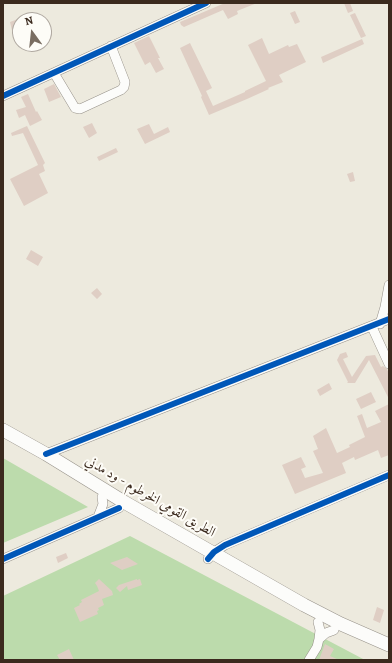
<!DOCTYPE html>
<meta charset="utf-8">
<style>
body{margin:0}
#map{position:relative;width:392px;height:663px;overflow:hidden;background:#edeade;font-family:Alegreya,serif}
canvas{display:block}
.frame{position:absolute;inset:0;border:4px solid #3b2a1e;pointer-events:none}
.north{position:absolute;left:12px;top:12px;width:40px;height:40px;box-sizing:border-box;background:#fdfcf7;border:1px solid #afa8a0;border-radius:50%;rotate:345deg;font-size:11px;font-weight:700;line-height:16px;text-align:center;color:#3b2a1e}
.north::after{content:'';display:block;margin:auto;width:14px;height:18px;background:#796d61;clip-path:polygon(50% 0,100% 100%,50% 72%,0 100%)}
</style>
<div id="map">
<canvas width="392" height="663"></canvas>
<div class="frame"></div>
<div class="north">N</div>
</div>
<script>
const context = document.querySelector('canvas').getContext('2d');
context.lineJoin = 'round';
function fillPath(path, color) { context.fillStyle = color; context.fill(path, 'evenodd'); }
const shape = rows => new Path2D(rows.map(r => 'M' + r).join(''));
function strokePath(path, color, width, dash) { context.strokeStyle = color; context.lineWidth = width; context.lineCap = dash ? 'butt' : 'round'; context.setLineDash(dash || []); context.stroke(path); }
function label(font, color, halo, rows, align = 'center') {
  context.font = font + ' Alegreya,Amiri,serif'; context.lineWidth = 4; context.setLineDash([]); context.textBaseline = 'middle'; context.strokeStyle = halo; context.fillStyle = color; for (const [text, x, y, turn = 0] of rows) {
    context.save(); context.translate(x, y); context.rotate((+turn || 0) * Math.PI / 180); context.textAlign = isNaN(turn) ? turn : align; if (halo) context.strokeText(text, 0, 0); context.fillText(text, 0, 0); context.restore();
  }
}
fillPath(shape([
 [3,458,88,507,3,543],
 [130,536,365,660,3,660,3,596]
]), '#bcdbac');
fillPath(shape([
 [225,3,257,3,237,11,238,14,228,19,223,10,184,27,181,25,180,22],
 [344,3,350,3,353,11,348,13],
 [295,11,300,22,295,24,290,13],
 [355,13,366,36,361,38,350,15],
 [18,19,20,27,20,33,13,35,10,22],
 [149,36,160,58,158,58,164,69,156,73,150,62,145,65,134,43],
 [262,38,269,54,288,45,289,47,297,44,306,62,279,75,283,82,268,88,269,89,247,99,209,115,201,97,202,96,180,48,190,43,212,88,206,91,213,106,245,92,245,91,266,81,248,45],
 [362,39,364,44,323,63,321,57],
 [54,84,61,97,49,102,44,89],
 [28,94,36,112,37,111,42,120,30,126,25,115,19,118,16,110,26,107,21,97],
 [92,123,97,133,89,138,83,127],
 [149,124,154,134,168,127,170,132,145,144,137,129],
 [27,126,45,163,43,165,45,171,39,174,48,193,24,206,10,179,38,165,23,133,12,136,11,133],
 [116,148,118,152,99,161,97,157],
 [353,172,355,181,350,182,347,174],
 [31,250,43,257,38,266,26,259],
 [97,288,102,294,97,299,91,293],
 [346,352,348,357,343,359,352,377,366,356,375,355,381,367,383,366,387,369,389,374,389,399,369,360,355,383,347,383,348,382,337,360,340,354],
 [329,383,332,389,320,396,317,390],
 [371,392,376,402,361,409,356,399],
 [389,404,389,455,381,458,378,450,355,460,354,457,342,463,346,473,295,494,282,465,301,457,306,467,301,469,305,478,323,473,313,451,318,449,313,436,326,428,337,453,350,447,349,445,365,437,357,416,362,414,367,428,381,422,375,411],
 [66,553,68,558,58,563,56,557],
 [127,557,138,564,122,570,110,563],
 [99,579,112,591,113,595,102,599,104,605,98,608,99,610,97,611,98,614,80,622,74,608,80,605,79,604,82,602,81,600,99,591,97,586,95,583],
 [137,579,137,580,140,579,142,585,128,590,127,586,120,592,116,588,119,585],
 [377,607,384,610,380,623,373,620],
 [325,644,334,649,330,656,339,660,319,660],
 [69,649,74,660,60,660,57,655]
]), '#dfcec4');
const minor = shape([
 [54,73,75,108,80,109,121,90,124,87,125,82,111,46],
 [3,96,206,3],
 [380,324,385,307,389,285],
 [372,327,389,364],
 [46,454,389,319],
 [98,517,103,504,102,497],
 [3,559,119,508],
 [208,559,214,552,225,545,389,475],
 [319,639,326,633,334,630],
 [309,660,317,647,319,639,320,630,318,622]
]);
const highway = shape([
 [3,430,46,454,124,502,304,605,341,624,389,645]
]);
strokePath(minor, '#969189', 10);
strokePath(highway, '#969189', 14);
strokePath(minor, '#fcfcfa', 9);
strokePath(highway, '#fcfcfa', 13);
strokePath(shape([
 [3,96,206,3],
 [46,454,389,319],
 [3,559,119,508],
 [208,559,214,552,225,545,389,475]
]), '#0057b8', 6);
label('14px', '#3b2a1e', '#fdfcf7', [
 ["الطريق القومي الخرطوم - ود مدني",150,497,30]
]);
</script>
